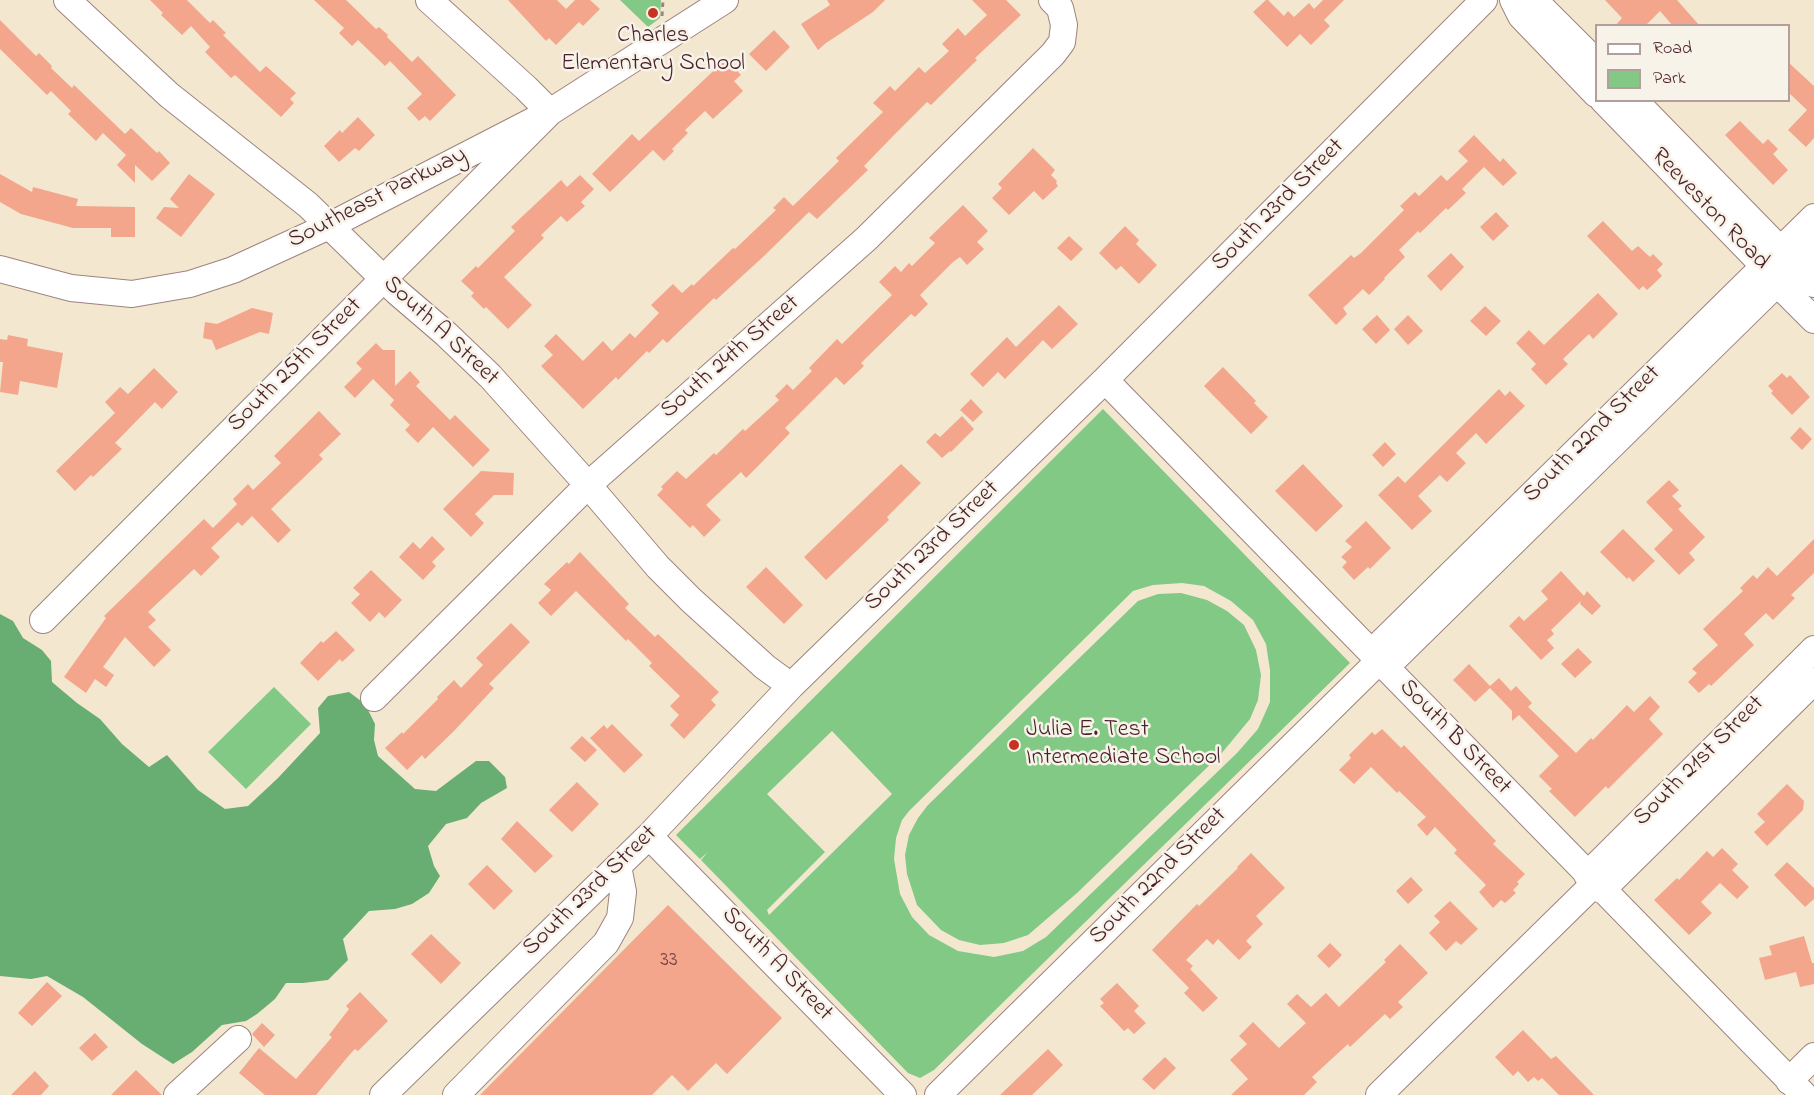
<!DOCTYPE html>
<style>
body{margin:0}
#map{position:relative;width:1814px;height:1095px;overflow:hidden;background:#f3e7d0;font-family:"Indie Flower",sans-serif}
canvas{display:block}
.legend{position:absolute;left:1595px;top:24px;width:195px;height:78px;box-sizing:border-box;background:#f7f3e8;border:2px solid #b29e9c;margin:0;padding:8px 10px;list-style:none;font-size:18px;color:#4a1f2b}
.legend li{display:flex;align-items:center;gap:12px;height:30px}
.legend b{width:30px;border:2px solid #b29e9c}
</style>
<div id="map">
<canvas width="1814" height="1095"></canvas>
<ul class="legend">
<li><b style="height:8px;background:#fff"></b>Road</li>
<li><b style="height:16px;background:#81c985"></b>Park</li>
</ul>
</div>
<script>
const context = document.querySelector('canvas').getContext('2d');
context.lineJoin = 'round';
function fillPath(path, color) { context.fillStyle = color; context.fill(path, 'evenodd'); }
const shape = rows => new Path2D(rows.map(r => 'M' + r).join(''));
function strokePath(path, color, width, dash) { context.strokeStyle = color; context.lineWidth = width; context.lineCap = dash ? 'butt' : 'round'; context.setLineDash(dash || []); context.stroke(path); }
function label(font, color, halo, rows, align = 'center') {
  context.font = font + ' "Indie Flower",sans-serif'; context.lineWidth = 5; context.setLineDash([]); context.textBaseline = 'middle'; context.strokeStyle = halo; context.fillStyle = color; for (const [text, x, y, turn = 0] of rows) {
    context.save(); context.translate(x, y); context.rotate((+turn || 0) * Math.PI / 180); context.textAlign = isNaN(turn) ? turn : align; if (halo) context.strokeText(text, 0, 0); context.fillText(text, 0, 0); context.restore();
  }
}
fillPath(shape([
 [620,0,661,0,660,18,648,27],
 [1103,409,1350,663,934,1070,920,1078,908,1073,701,860,708,852,700,859,676,835],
 [1182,583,1204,586,1231,601,1253,620,1266,644,1270,670,1270,702,1258,729,1237,753,1046,937,1023,951,994,957,958,951,929,935,912,917,900,894,894,859,896,838,902,820,909,811,1133,591,1153,585],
 [832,731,892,794,769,915,767,910,825,852,767,794],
 [1181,593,1207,600,1227,611,1244,625,1256,650,1261,675,1258,700,1250,719,1221,754,1077,893,1028,935,1004,943,980,945,959,940,941,930,917,905,907,874,905,855,909,835,918,818,928,805,1138,601,1158,594],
 [274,687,311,724,246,789,208,752]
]), '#81c985');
fillPath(shape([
 [0,614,13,621,23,638,42,650,51,661,52,682,77,703,100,719,122,744,149,767,167,755,198,790,225,809,248,806,278,778,320,733,318,708,328,696,349,692,365,704,375,724,374,740,378,756,415,789,436,791,476,761,489,761,505,777,507,788,481,803,467,818,446,824,428,846,434,866,440,876,429,893,412,904,395,909,369,911,343,939,348,960,328,980,303,983,286,983,275,999,257,1014,246,1021,222,1025,192,1052,173,1064,142,1044,83,997,47,976,31,979,0,976]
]), '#68ad72');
fillPath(shape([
 [150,0,187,0,210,23,213,20,226,33,223,35,260,72,266,66,296,93,290,99,294,103,281,117,235,75,231,78,205,52,210,47,191,26,182,35,161,15,163,13],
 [314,0,346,0,376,29,379,27,388,35,387,37,412,62,418,56,456,95,430,121,425,116,419,121,407,108,422,94,390,61,385,66,358,40,352,46,339,33,344,28],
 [508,0,557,0,566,9,575,0,590,0,600,9,583,26,579,22,556,45,549,38,546,41],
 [827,0,885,0,873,12,826,43,818,50,801,24,830,5],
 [972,0,1006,0,1021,15,975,58,977,60,931,105,927,102,895,134,864,166,868,170,817,219,809,212,764,256,716,300,714,298,667,343,663,339,649,353,647,351,618,380,616,377,583,409,541,366,553,355,544,346,556,334,583,361,603,341,612,351,630,333,635,338,659,313,651,305,673,284,682,293,692,284,693,286,733,248,735,249,776,210,773,208,784,197,793,206,839,161,836,158,883,112,873,103,890,86,895,91,919,67,925,73,949,51,942,44,958,28,965,36,987,15],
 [1266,0,1268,0,1284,16,1288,11,1294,17,1309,3,1314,9,1323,0,1344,0,1324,20,1330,26,1311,45,1300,34,1287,47,1253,12],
 [1605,0,1677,0,1700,26,1673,26,1660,11,1645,26,1615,26,1622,18],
 [0,20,36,56,39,53,52,66,51,68,72,88,74,85,125,134,131,128,157,153,159,151,170,163,152,181,135,165,135,183,117,165,126,155,103,133,96,141,68,114,71,111,51,91,47,95,0,49],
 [774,30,790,47,766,71,749,54],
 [726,59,741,75,734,81,743,91,713,119,705,111,685,130,688,133,672,149,674,151,664,161,653,150,610,192,592,174,632,134,639,141],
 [1788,62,1814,86,1814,138,1806,147,1788,130,1807,110,1788,92],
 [358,117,375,135,359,151,355,148,339,162,324,146,340,130,342,133],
 [1740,121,1763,144,1768,139,1778,149,1773,154,1788,170,1773,185,1725,135],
 [1474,135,1500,162,1503,158,1517,173,1503,186,1484,167,1462,189,1466,193,1448,210,1446,208,1420,233,1418,231,1399,250,1405,257,1384,278,1385,279,1369,295,1363,289,1343,308,1347,314,1336,325,1308,295,1351,255,1354,258,1361,253,1404,210,1400,206,1415,192,1419,196,1441,175,1447,181,1468,161,1458,151],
 [1033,148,1055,170,1051,175,1057,181,1056,183,1058,186,1043,200,1034,191,1009,215,992,198,1002,188,998,184],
 [0,174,32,192,33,187,78,199,76,206,135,207,135,237,111,237,111,228,73,228,21,214,0,202],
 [189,174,215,194,181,237,156,218,164,207,179,208,170,199],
 [580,175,594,189,581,202,585,206,567,222,561,216,541,235,544,238,504,277,532,305,508,329,486,307,484,309,471,296,474,293,461,281,476,266,478,268,515,231,511,227,561,180,567,187],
 [963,205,988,231,977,242,984,249,967,265,960,257,953,262,920,295,928,304,915,317,911,314,861,363,864,366,844,385,836,377,785,428,790,433,761,463,746,478,741,472,706,505,721,520,704,537,693,525,690,528,657,495,663,489,661,487,677,471,686,479,714,453,716,455,743,429,745,431,779,400,775,396,787,384,793,390,812,371,809,368,837,339,842,344,892,295,879,282,895,266,901,272,909,263,912,266,935,243,929,238],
 [1496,212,1509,226,1493,241,1480,227],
 [1603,221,1632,251,1638,246,1650,257,1653,254,1663,264,1657,270,1662,276,1647,290,1643,286,1639,290,1587,236],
 [1125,226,1139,240,1136,244,1157,265,1139,284,1121,266,1116,270,1099,253],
 [1069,236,1083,249,1071,261,1057,248],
 [1451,253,1464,267,1441,291,1427,276],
 [1598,293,1618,314,1593,339,1589,334,1563,359,1568,364,1546,385,1531,369,1536,364,1516,343,1529,330,1544,345],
 [1059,305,1078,324,1052,349,1043,340,1005,379,998,372,983,387,970,374,1007,337,1016,347],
 [1485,306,1501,321,1486,336,1470,321],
 [252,308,273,313,269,334,260,332,216,350,212,340,203,338,205,322,217,324],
 [1377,315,1390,330,1376,344,1362,329],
 [1408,315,1423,331,1408,345,1394,329],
 [8,335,28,339,27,346,63,353,57,388,20,381,18,395,0,392,3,362,0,362,0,339,7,340],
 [376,343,383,350,395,350,395,386,410,371,420,382,416,386,450,420,455,415,490,450,473,467,433,427,418,443,405,430,410,425,390,405,394,400,373,379,355,398,344,387,362,369,356,363],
 [1223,367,1256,401,1254,403,1268,417,1251,434,1204,386],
 [154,368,178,392,162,409,155,402,115,443,122,449,93,477,91,475,75,491,56,471,115,413,105,402,120,387,128,394],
 [1782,373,1787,378,1790,375,1810,397,1792,415,1771,393,1773,391,1768,386],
 [1499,389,1505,396,1510,391,1525,406,1486,444,1476,433,1456,453,1466,463,1447,482,1440,475,1418,496,1432,511,1412,530,1378,495,1398,476,1405,483],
 [971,399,983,412,973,422,960,410],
 [319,411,341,434,319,455,323,459,271,509,291,530,278,543,252,516,242,526,238,522,211,548,220,557,201,576,194,569,148,612,156,620,148,627,171,650,154,667,125,637,103,667,114,675,106,687,95,679,86,693,64,677,106,618,104,616,204,519,213,528,237,504,233,499,248,484,253,490,281,463,274,456],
 [962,416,974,429,951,452,950,451,942,458,926,442,935,433,940,437],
 [1800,427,1812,439,1802,450,1790,438],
 [1385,442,1396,454,1383,467,1372,455],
 [901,464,921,483,887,517,889,520,826,580,804,557],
 [1303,464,1343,506,1316,532,1275,491],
 [481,471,514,473,513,495,494,495,475,514,484,523,471,537,443,509],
 [1669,480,1679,490,1672,496,1682,506,1678,509,1705,537,1689,553,1695,560,1679,575,1654,549,1673,530,1646,502],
 [1366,521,1391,548,1370,569,1368,567,1354,580,1342,567,1347,562,1341,557,1352,547,1345,541],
 [1623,529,1655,561,1633,582,1629,577,1627,579,1600,552],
 [432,536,445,549,432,562,436,566,423,580,399,557,413,542,420,549],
 [1814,539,1814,573,1791,595,1795,598,1773,620,1766,613,1744,634,1754,645,1711,686,1709,684,1699,693,1688,682,1697,673,1692,669,1718,645,1703,629,1743,591,1740,588,1753,575,1757,579,1768,567,1777,576],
 [580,552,629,604,625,608,655,637,658,634,719,692,711,700,716,705,684,739,670,725,679,715,670,706,680,696,649,666,652,663,628,639,626,641,576,591,551,616,538,603,551,590,544,584,567,562,569,564],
 [766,567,803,605,784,624,746,587],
 [371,570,402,600,385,618,379,612,370,622,351,603,360,594,353,588],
 [1561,571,1584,596,1587,591,1601,606,1592,615,1580,604,1581,601,1551,630,1554,634,1547,640,1554,648,1541,660,1509,626,1519,616,1524,621,1548,599,1541,591],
 [511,623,530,642,489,684,494,688,454,731,425,759,422,755,407,770,385,748,402,732,403,734,438,699,437,697,454,680,461,688,483,665,476,658],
 [336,631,355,650,342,662,340,659,318,681,300,663,321,641,323,643],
 [1578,648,1592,662,1575,678,1561,664],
 [1469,664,1490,686,1499,678,1511,691,1516,686,1532,703,1528,707,1576,753,1591,738,1593,740,1627,705,1634,712,1650,696,1660,707,1649,719,1663,734,1608,789,1606,786,1575,817,1549,791,1552,789,1539,776,1559,756,1519,715,1512,721,1512,711,1490,688,1475,702,1453,680],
 [612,724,643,755,624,773,590,738,604,725,607,729],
 [1382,729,1401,748,1404,745,1496,841,1493,844,1525,874,1517,882,1519,884,1513,890,1516,893,1505,903,1501,900,1493,908,1479,892,1486,885,1454,853,1457,850,1435,827,1427,836,1417,825,1426,817,1399,791,1397,793,1371,767,1354,784,1339,770,1351,758,1349,755,1372,732,1375,735],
 [582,736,597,750,585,762,570,748],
 [577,782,599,804,572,832,549,810],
 [1787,784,1804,801,1803,810,1767,846,1754,832,1765,822,1757,814],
 [517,821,553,856,535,873,501,839],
 [1722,848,1738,864,1732,870,1749,887,1737,899,1720,883,1701,902,1712,913,1689,935,1654,900,1677,878,1679,880,1707,851,1713,857],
 [1251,853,1285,888,1256,916,1263,924,1246,941,1252,947,1239,960,1218,939,1213,945,1207,939,1186,960,1193,966,1190,969,1218,998,1203,1012,1184,993,1189,988,1152,950,1197,904,1199,906,1238,868,1237,867],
 [1787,862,1814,888,1814,899,1805,907,1774,875],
 [487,865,513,891,494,910,468,884],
 [1411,877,1423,890,1408,904,1396,891],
 [1450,901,1478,929,1461,945,1456,941,1446,951,1429,933,1440,922,1434,916],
 [668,905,782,1018,727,1074,716,1063,688,1091,672,1075,652,1095,480,1095],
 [431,934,461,963,441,984,411,954],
 [1804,936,1812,963,1814,963,1814,984,1800,987,1796,972,1765,980,1759,958,1772,955,1769,946],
 [1330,943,1342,955,1329,968,1317,956],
 [1400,944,1428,973,1398,1002,1403,1007,1390,1019,1385,1014,1350,1047,1348,1044,1312,1077,1317,1082,1304,1095,1231,1095,1248,1079,1230,1060,1247,1044,1239,1036,1253,1022,1279,1048,1306,1023,1287,1004,1297,994,1311,1007,1326,993,1339,1007,1386,962,1384,960],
 [47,982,62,996,32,1026,18,1013],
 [1117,983,1139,1006,1134,1011,1146,1023,1134,1034,1128,1028,1124,1031,1100,1006,1104,1003,1100,999],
 [360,992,388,1021,358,1051,355,1049,351,1053,316,1095,265,1095,239,1073,259,1048,296,1079,332,1037,329,1035,349,1009,346,1006],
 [262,1023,275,1035,264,1047,252,1034],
 [1523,1030,1551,1059,1556,1056,1594,1095,1559,1095,1542,1078,1538,1081,1534,1077,1528,1082,1518,1071,1513,1076,1495,1057],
 [95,1033,108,1047,92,1061,79,1048],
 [1048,1049,1063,1065,1032,1095,1000,1095],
 [1165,1057,1176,1068,1154,1090,1142,1079],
 [136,1070,162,1095,111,1095],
 [35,1071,49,1086,41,1095,11,1095]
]), '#f3a68c');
const minor = shape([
 [67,0,169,95,308,205,397,292,446,334,490,376,588,485,658,567,691,600,765,667,791,686],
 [1513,0,1521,16,1596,94],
 [1534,0,1596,62],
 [1603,100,1764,266,1777,283,1814,320],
 [1634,100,1814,284],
 [0,269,71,288,132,294,190,284,233,270,329,226,550,112,725,0],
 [1105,380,1804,1095],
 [43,620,550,112,526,88,429,0],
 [1372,652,1814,217],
 [1386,667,1814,247],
 [374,698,588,485,866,239,1053,54,1062,42,1064,25,1060,8,1052,0],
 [649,836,903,1095],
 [1587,875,1814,649],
 [1602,890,1814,681],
 [1789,1081,1814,1056],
 [177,1095,238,1039],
 [383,1095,649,836,791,686,1105,380,1484,0],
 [456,1095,606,943,620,918,623,892,618,866],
 [938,1095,1380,660],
 [1379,1095,1595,883]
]);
strokePath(minor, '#9e837e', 28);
strokePath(shape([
 [662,16,663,0]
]), '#9e837e', 3, [4.5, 4.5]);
strokePath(minor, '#fff', 26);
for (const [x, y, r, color] of [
 [653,13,6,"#c8321e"],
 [1014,745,6,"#c8321e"]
]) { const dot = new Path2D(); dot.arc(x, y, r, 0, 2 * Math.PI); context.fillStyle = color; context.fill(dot); strokePath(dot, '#f7f3e8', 2); }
label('21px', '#744143', null, [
 ["33",669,962]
]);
label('24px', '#4a1f2b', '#f7f3e8', [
 ["Charles",653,37],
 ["Elementary School",653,65],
 ["Julia E. Test",1026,731,"left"],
 ["Intermediate School",1026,759,"left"]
]);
label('24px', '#4a1f2b', '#f7f3e8', [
 ["Southeast Parkway",378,199,-27],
 ["South 23rd Street",1279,206,-45],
 ["Reeveston Road",1709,210,46],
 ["South A Street",440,332,43],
 ["South 24th Street",731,358,-41],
 ["South 25th Street",296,366,-45],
 ["South 22nd Street",1593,435,-45],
 ["South 23rd Street",933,547,-44],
 ["South B Street",1454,738,46],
 ["South 21st Street",1700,762,-45],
 ["South 22nd Street",1159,877,-45],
 ["South 23rd Street",591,892,-44],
 ["South A Street",776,965,46]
]);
</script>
